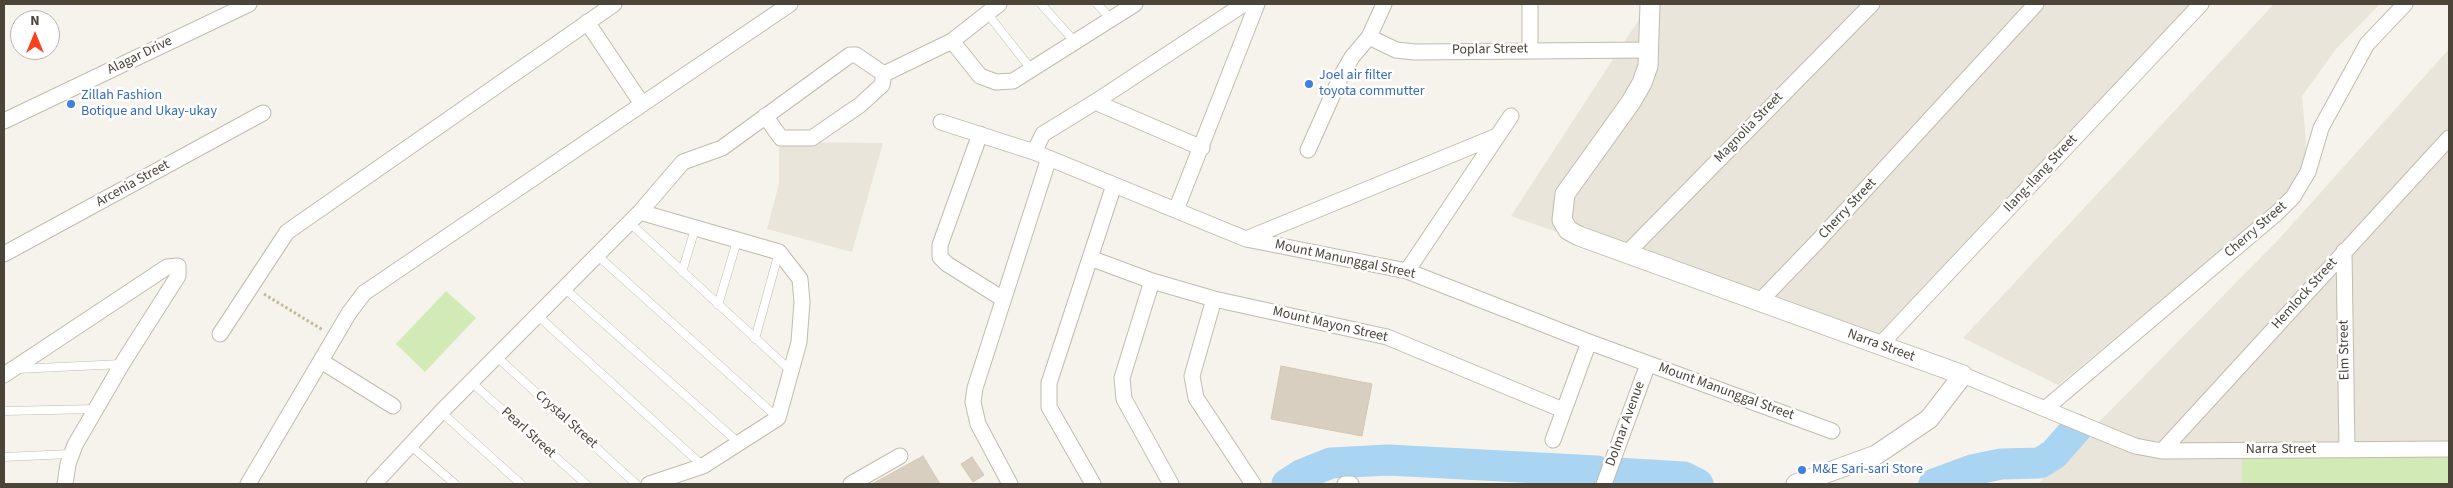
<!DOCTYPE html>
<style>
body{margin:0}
#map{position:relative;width:2453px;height:488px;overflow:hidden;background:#f6f3ec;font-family:"Source Sans 3",sans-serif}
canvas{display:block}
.frame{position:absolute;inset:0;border:5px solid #4b4439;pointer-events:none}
.north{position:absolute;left:10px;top:10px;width:50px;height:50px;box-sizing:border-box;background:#fff;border:1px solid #b7b4b0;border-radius:50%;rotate:0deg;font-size:14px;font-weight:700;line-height:20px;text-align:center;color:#4b4439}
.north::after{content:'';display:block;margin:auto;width:18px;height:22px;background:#fc3f1d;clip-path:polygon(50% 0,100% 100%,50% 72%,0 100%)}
</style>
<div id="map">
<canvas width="2453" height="488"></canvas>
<div class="frame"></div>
<div class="north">N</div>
</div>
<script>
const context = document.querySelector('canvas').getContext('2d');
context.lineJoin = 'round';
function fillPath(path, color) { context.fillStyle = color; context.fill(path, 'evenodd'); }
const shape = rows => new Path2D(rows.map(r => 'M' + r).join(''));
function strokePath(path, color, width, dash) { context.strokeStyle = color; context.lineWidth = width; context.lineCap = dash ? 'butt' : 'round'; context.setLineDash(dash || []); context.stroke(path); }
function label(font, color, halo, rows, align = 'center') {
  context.font = font + ' "Source Sans 3",sans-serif'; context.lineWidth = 5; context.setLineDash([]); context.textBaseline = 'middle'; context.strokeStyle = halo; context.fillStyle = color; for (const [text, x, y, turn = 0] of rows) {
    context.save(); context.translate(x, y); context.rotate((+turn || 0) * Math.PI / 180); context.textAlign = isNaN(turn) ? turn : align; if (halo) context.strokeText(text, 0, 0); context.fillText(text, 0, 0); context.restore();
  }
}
fillPath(shape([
 [1649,4,2199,4,1880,345,1511,216],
 [2274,4,2380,4,2336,49,2302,96,2306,142,2306,169,2281,202,2058,385,1963,338],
 [2449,49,2449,484,2038,484,2279,239],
 [779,142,883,143,852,252,767,229,779,184]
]), '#eae5da');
fillPath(shape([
 [446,291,476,318,425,372,396,344],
 [2242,455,2449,455,2449,484,2242,484]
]), '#d2eab5');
strokePath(shape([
 [1616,473,1684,477,1698,484],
 [1287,484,1301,475,1331,463,1388,460,1597,471],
 [1934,484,1972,470,2001,464,2040,463,2054,454,2076,429]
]), '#a9d4f2', 31);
const building = shape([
 [1281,366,1372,384,1362,436,1271,419,1281,366],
 [923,456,940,484,872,484,923,456],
 [972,457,984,475,973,482,961,464,972,457]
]);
fillPath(building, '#d8cfc1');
strokePath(building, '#d3c7b4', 1);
const service = shape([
 [1041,4,1075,42],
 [1097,4,1111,19],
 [987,13,1031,69],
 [630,223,791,371],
 [597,255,778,418],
 [682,272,695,229],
 [564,288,740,444],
 [718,305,737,241],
 [537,315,703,466],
 [755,339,779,252],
 [496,356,636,484],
 [17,369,122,364],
 [471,382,586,484],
 [4,411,96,409],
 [441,412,521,484],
 [410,445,455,484],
 [4,457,70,454]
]);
const minor = shape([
 [587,22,642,104],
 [1369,37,1396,50,1415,52,1650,50],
 [952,41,980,76,996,82,1013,81,1135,4],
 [1530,50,1530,4],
 [1095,102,1202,148],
 [765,116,781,138,812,138,860,105,882,85,884,74],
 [4,121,249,4],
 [941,122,1034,152,1246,239,1407,271,1589,342,1832,431],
 [980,134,940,245,940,257,947,264,1003,299],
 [1308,150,1341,76,1352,57,1369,37,1384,4],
 [1034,152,1043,134,1095,102,1244,4],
 [1176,210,1257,4],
 [640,212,779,252,800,279,802,302,799,342,778,418,703,466,649,484],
 [1246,239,1497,136],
 [2344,251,2347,450],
 [1627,253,1872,4],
 [4,254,263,113],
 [1090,258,1152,281,1214,299,1387,337,1563,410],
 [1407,271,1511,116],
 [1152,281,1122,378,1124,399,1171,484],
 [1214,299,1192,376,1196,398,1253,484],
 [1760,301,1817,242,2036,4],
 [220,334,287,232,614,4],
 [1880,345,2201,4],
 [321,361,393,406],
 [4,375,167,267,178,266,178,276,122,364,75,445,68,464,65,484],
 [1963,375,2108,435,2135,446,2162,451,2449,449],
 [2046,408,2277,213,2293,197,2308,172,2321,128,2367,44,2405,4],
 [1553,440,1589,342],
 [2162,451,2449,138],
 [248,484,349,313,364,293,790,4],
 [374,484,441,412,640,212,683,162,722,148,850,55,856,55,884,74,952,41,999,4],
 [851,484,900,456],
 [1010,484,978,424,973,402,975,388,1049,158],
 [1093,484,1049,407,1049,383,1114,185],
 [1345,484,1351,484],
 [1604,484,1648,364]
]);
const tertiary = shape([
 [1650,4,1648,66,1642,83,1631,102,1565,194,1562,220,1568,230,1579,236,1963,375,1929,419,1876,455,1796,484]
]);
strokePath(service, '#c2bbae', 9);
strokePath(minor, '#c2bbae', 17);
strokePath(tertiary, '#c2bbae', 21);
strokePath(shape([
 [264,294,323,330]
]), '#c4b79f', 3, [2.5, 2.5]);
strokePath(service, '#fff', 8);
strokePath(minor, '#fff', 15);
strokePath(tertiary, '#fff', 19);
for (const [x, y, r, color] of [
 [1309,84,5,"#3f7fe0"],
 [71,104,5,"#3f7fe0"],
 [1802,470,5,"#3f7fe0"]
]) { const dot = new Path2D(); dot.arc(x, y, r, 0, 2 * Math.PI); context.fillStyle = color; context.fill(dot); strokePath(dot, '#fff', 2); }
label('14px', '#4b4439', '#fff', [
 ["Poplar Street",1490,50,-1],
 ["Alagar Drive",140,56,-26],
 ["Magnolia Street",1749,128,-46],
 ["Ilang-Ilang Street",2041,174,-47],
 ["Arcenia Street",133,184,-29],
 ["Cherry Street",1848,209,-47],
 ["Cherry Street",2256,230,-41],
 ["Mount Manunggal Street",1345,260,12],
 ["Hemlock Street",2305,294,-48],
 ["Mount Mayon Street",1330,325,13],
 ["Narra Street",1881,346,20],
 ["Elm Street",2345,350,-91],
 ["Mount Manunggal Street",1726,392,20],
 ["Crystal Street",566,420,42],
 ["Dolmar Avenue",1626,424,-70],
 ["Pearl Street",528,433,42],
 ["Narra Street",2281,450]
]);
label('14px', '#366cbe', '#fff', [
 ["Joel air filter",1319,76],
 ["toyota commutter",1319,92],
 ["Zillah Fashion",81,96],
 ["Botique and Ukay-ukay",81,112],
 ["M&E Sari-sari Store",1812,470]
], 'left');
</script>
